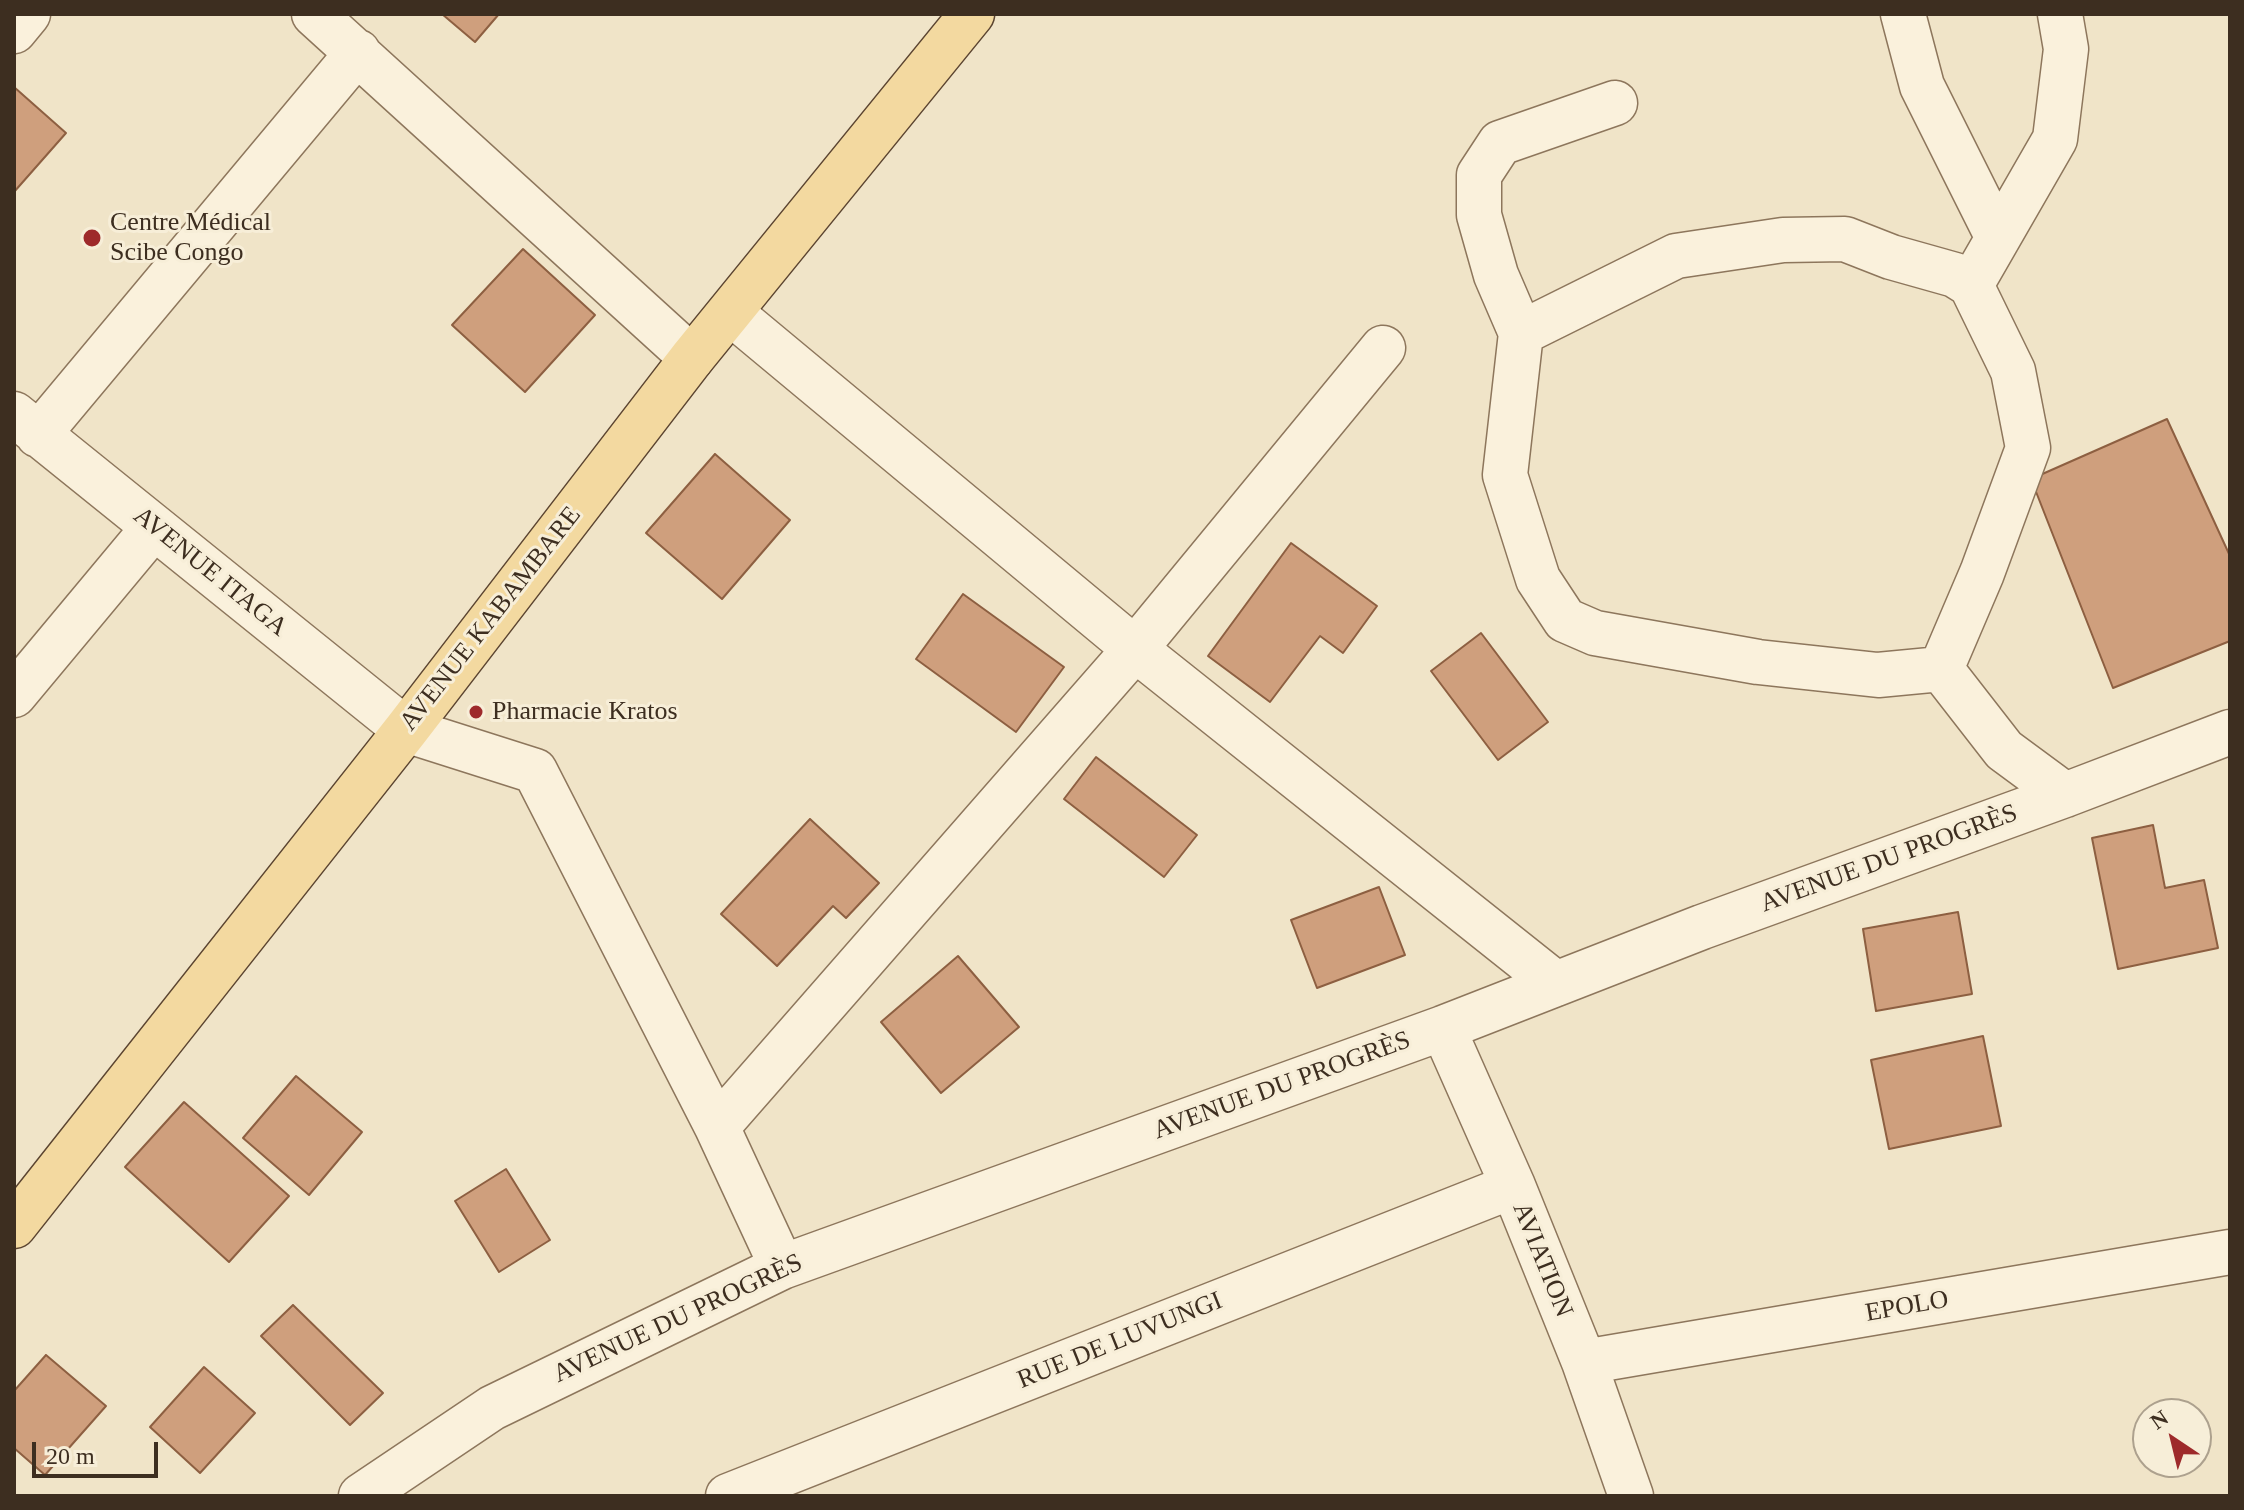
<!DOCTYPE html>
<meta charset="utf-8">
<style>
body{margin:0}
#map{position:relative;width:2244px;height:1510px;overflow:hidden;background:#f0e4c8;font-family:"Times New Roman",serif}
canvas{display:block}
.frame{position:absolute;inset:0;border:16px solid #3d2e20;pointer-events:none}
.north{position:absolute;left:2132px;top:1398px;width:80px;height:80px;box-sizing:border-box;background:#f7eed8;border:2px solid #ada18e;border-radius:50%;rotate:325deg;font-size:22px;font-weight:700;line-height:32px;text-align:center;color:#3d2e20}
.north::after{content:'';display:block;margin:auto;width:28px;height:36px;background:#9e2a2b;clip-path:polygon(50% 0,100% 100%,50% 72%,0 100%)}
.scale{position:absolute;left:32px;top:1442px;width:126px;height:36px;box-sizing:border-box;border:4px solid #3d2e20;border-top:0;padding-left:10px;font-size:24px;line-height:28px;white-space:nowrap;color:#3d2e20;-webkit-text-stroke:6px #f7eed8;paint-order:stroke}
</style>
<div id="map">
<canvas width="2244" height="1510"></canvas>
<div class="frame"></div>
<div class="north">N</div>
<div class="scale">20 m</div>
</div>
<script>
const context = document.querySelector('canvas').getContext('2d');
context.lineJoin = 'round';
function fillPath(path, color) { context.fillStyle = color; context.fill(path, 'evenodd'); }
const shape = rows => new Path2D(rows.map(r => 'M' + r).join(''));
function strokePath(path, color, width, dash) { context.strokeStyle = color; context.lineWidth = width; context.lineCap = dash ? 'butt' : 'round'; context.setLineDash(dash || []); context.stroke(path); }
function label(font, color, halo, rows, align = 'center') {
  context.font = font + ' "Times New Roman",serif'; context.lineWidth = 6; context.setLineDash([]); context.textBaseline = 'middle'; context.strokeStyle = halo; context.fillStyle = color; for (const [text, x, y, turn = 0] of rows) {
    context.save(); context.translate(x, y); context.rotate((+turn || 0) * Math.PI / 180); context.textAlign = isNaN(turn) ? turn : align; if (halo) context.strokeText(text, 0, 0); context.fillText(text, 0, 0); context.restore();
  }
}
const building = shape([
 [442,14,499,14,475,42,442,14],
 [14,87,66,133,14,192,14,87],
 [523,249,595,315,525,392,452,325,523,249],
 [2167,419,2230,556,2230,641,2113,688,2031,479,2167,419],
 [715,454,790,520,722,599,646,533,715,454],
 [1291,543,1377,606,1343,653,1320,636,1270,702,1208,656,1291,543],
 [963,594,1064,667,1016,732,916,659,963,594],
 [1481,633,1548,722,1498,760,1431,671,1481,633],
 [1096,757,1197,835,1164,877,1064,799,1096,757],
 [810,819,879,883,846,918,833,906,777,966,721,914,810,819],
 [2153,825,2165,888,2204,880,2218,948,2118,969,2092,838,2153,825],
 [1379,887,1405,955,1317,988,1291,920,1379,887],
 [1958,912,1972,994,1876,1011,1863,929,1958,912],
 [958,956,1019,1027,941,1093,881,1022,958,956],
 [1983,1036,2001,1126,1889,1149,1871,1060,1983,1036],
 [296,1076,362,1132,309,1195,243,1138,296,1076],
 [184,1102,289,1196,229,1262,125,1167,184,1102],
 [506,1169,550,1240,499,1272,455,1201,506,1169],
 [293,1305,383,1393,350,1425,261,1336,293,1305],
 [46,1355,106,1406,45,1475,14,1448,14,1391,46,1355],
 [204,1367,255,1413,200,1473,150,1427,204,1367]
]);
fillPath(building, '#cf9f7d');
strokePath(building, '#8d5f41', 2);
const minor = shape([
 [314,14,692,358],
 [1903,14,1922,86,1998,238],
 [14,31,28,14],
 [1615,103,1500,143,1479,175,1479,215,1496,275,1521,333,1676,256,1783,240,1845,239,1891,257,1955,275,1971,285,2013,371,2028,448,1982,573,1941,669],
 [1971,285,2055,139,2066,49,2060,14],
 [731,313,1135,649,1556,984],
 [1521,333,1505,475,1538,579,1565,620,1595,633,1758,662,1878,675,1941,669],
 [14,414,406,730,535,771,717,1127,782,1267],
 [38,435,358,52],
 [1941,669,2004,750,2065,795],
 [14,695,154,527],
 [1443,1028,1513,1186,1584,1362,1631,1496],
 [717,1127,1135,649,1383,348],
 [1584,1362,2230,1252],
 [361,1496,492,1408,782,1267,1443,1028,1702,927,2065,795,2230,732],
 [728,1496,1513,1186]
]);
const major = shape([
 [14,1226,406,730,692,358,972,14]
]);
strokePath(minor, '#8d765c', 47);
strokePath(major, '#5b4430', 47);
strokePath(minor, '#faf1dc', 44);
strokePath(major, '#f3d9a0', 44);
for (const [x, y, r, color] of [
 [92,238,10,"#9e2a2b"],
 [476,712,8,"#9e2a2b"]
]) { const dot = new Path2D(); dot.arc(x, y, r, 0, 2 * Math.PI); context.fillStyle = color; context.fill(dot); strokePath(dot, '#f7eed8', 3); }
label('26px', '#3d2e20', '#f7eed8', [
 ["Centre Médical",110,223],
 ["Scibe Congo",110,253],
 ["Pharmacie Kratos",492,712]
], 'left');
label('26px', '#3d2e20', '#f7eed8', [
 ["AVENUE ITAGA",210,572,39],
 ["AVENUE KABAMBARE",491,619,-52],
 ["AVENUE DU PROGRÈS",1889,859,-20],
 ["AVENUE DU PROGRÈS",1282,1086,-20],
 ["AVIATION",1542,1260,68],
 ["EPOLO",1907,1307,-10],
 ["AVENUE DU PROGRÈS",678,1319,-25],
 ["RUE DE LUVUNGI",1120,1341,-22]
]);
</script>
